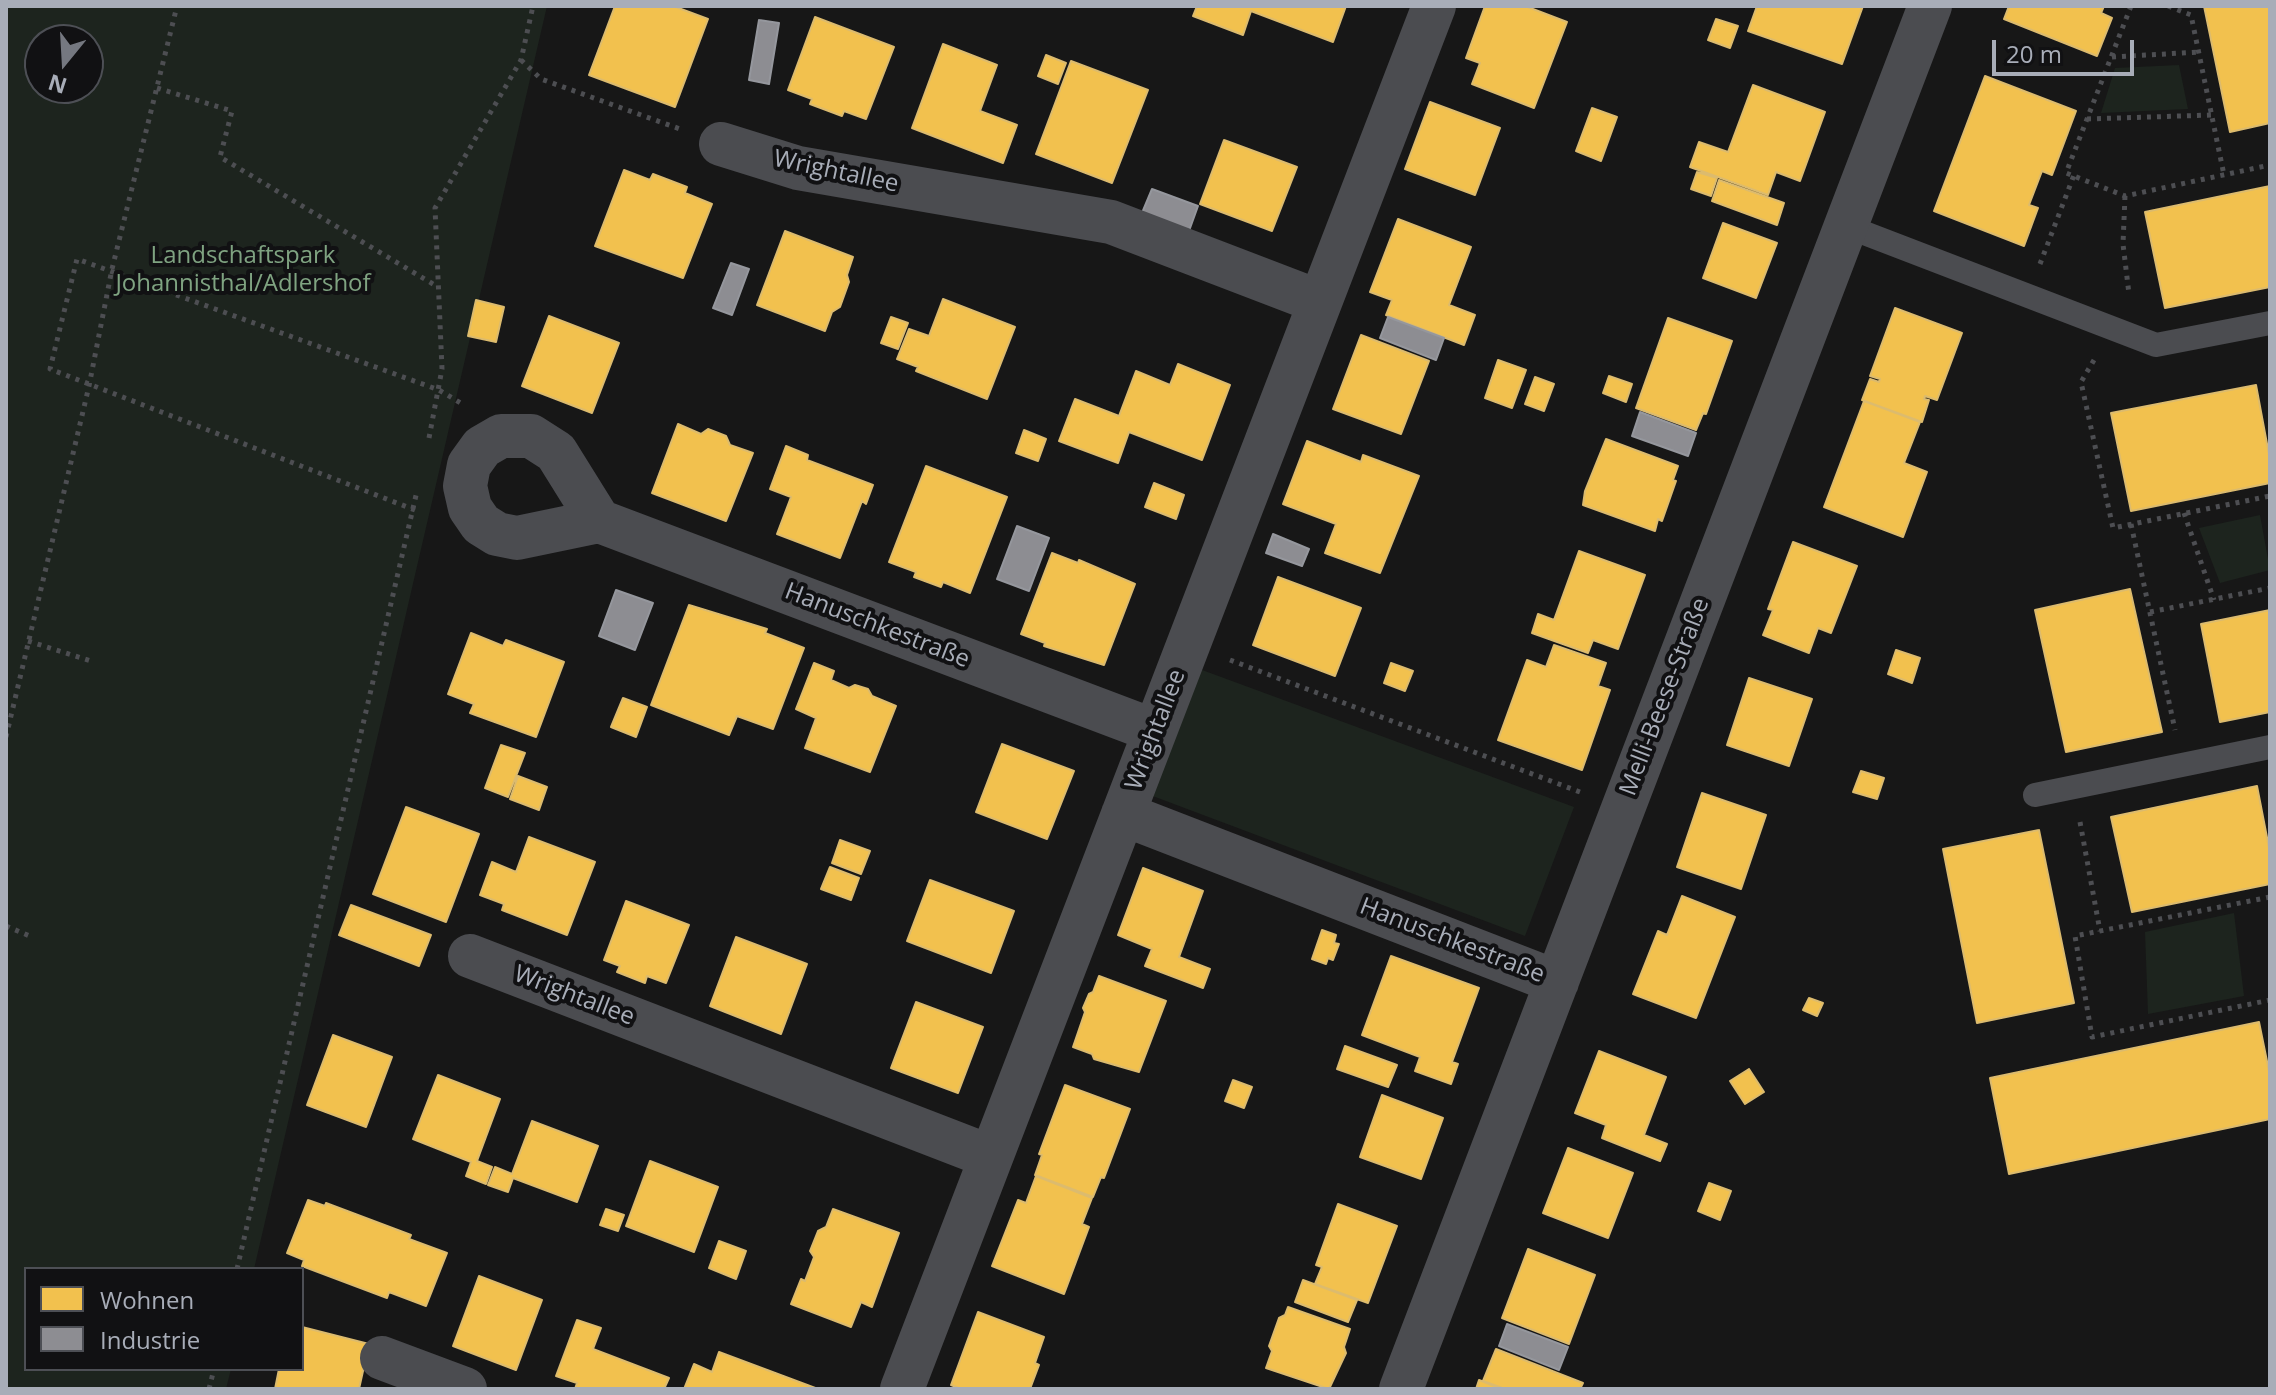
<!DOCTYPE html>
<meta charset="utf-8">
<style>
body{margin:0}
#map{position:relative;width:2276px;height:1395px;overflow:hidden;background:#171717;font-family:"Open Sans",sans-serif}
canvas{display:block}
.frame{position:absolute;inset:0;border:8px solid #a8adb8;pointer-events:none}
.legend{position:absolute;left:24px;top:1267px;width:280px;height:104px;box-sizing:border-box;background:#111113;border:2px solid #4d4f55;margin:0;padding:10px 14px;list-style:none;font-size:24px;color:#a8adb8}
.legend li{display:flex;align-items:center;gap:16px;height:40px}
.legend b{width:40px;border:2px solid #4d4f55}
.north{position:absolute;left:24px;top:24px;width:80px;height:80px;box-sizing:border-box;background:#111113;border:2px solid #4d4f55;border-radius:50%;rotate:198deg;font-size:22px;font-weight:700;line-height:32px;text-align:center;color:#a8adb8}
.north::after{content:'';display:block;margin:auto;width:28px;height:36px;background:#757880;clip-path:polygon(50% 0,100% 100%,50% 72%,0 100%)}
.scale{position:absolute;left:1992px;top:40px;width:142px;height:36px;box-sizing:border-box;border:4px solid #a8adb8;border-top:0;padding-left:10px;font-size:24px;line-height:28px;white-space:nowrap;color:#a8adb8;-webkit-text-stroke:6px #111113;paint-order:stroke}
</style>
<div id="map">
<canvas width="2276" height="1395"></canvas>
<div class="frame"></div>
<ul class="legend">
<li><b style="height:22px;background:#f2c14e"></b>Wohnen</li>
<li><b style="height:22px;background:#8d8d92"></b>Industrie</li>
</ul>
<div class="north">N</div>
<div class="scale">20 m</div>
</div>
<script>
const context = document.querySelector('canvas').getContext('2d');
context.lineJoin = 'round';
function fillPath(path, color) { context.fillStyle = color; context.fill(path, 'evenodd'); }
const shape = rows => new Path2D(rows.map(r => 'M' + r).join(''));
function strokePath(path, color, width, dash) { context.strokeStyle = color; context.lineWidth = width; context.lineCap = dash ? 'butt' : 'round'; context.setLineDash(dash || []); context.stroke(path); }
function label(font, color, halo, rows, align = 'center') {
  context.font = font + ' "Open Sans",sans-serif'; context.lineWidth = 8; context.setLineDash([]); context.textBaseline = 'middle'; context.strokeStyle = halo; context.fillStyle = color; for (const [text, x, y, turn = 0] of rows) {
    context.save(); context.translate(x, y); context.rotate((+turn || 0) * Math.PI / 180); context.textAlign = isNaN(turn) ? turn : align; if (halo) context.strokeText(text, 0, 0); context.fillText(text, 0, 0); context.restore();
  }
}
fillPath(shape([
 [6,6,547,6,254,1269,26,1269,26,1369,231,1369,226,1389,6,1389],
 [40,40,88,40,88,88,40,88],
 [2179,65,2188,109,2101,113,2115,68],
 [2260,515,2270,570,2220,583,2199,528],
 [1194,667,1574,807,1525,936,1150,795],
 [2234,913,2244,996,2148,1014,2145,932]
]), '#1d241e');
const homes = shape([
 [615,6,673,6,708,19,675,107,589,75,615,6],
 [1197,6,1346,6,1333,42,1251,11,1243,35,1193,16,1197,6],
 [1485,6,1525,6,1567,22,1534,108,1472,84,1480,63,1466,58,1485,6],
 [1757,6,1863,6,1842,64,1748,31,1757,6],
 [2009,6,2104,6,2101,13,2112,18,2097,56,2004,19,2009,6],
 [2204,6,2270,6,2270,123,2230,132,2204,6],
 [815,17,894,47,866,119,844,111,842,116,810,104,812,99,788,90,815,17],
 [1716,19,1738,26,1730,48,1708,40,1716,19],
 [943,44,997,65,980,111,1017,125,1003,163,912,128,943,44],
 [1046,55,1066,63,1058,84,1038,76,1046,55],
 [1071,61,1148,90,1112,183,1036,154,1071,61],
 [1985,76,2076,111,2052,175,2042,171,2029,205,2038,208,2024,246,1934,211,1985,76],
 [1753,85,1825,112,1800,181,1776,172,1768,195,1690,167,1699,142,1728,152,1753,85],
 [1430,102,1500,128,1475,195,1405,169,1430,102],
 [1592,108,1617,117,1601,161,1576,151,1592,108],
 [1224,140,1297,167,1272,231,1200,204,1224,140],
 [624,170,650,180,653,174,687,187,685,193,712,204,683,278,595,246,624,170],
 [1697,172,1717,178,1711,196,1691,189,1697,172],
 [1719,180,1784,203,1777,225,1712,201,1719,180],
 [2270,186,2270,287,2165,308,2145,212,2270,186],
 [1398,219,1471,247,1449,305,1475,315,1464,345,1386,315,1392,300,1370,292,1398,219],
 [1723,223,1777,243,1756,298,1703,278,1723,223],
 [785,231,853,257,847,275,849,282,840,307,832,312,825,331,757,305,785,231],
 [943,299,1015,327,987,399,916,371,918,367,897,359,909,329,929,336,943,299],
 [476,300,504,307,496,342,468,336,476,300],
 [1895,308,1962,333,1937,400,1925,396,1924,399,1929,400,1922,422,1862,400,1870,379,1879,382,1880,379,1870,376,1895,308],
 [549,316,619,343,592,413,522,386,549,316],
 [891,317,908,323,898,349,881,343,891,317],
 [1668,318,1732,341,1706,414,1703,413,1696,430,1636,408,1668,318],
 [1361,335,1429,361,1401,434,1333,409,1361,335],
 [1498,360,1526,370,1512,408,1485,398,1498,360],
 [1178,364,1230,385,1202,460,1129,432,1118,463,1059,441,1075,399,1119,416,1136,371,1170,385,1178,364],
 [1609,376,1632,384,1626,402,1603,393,1609,376],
 [1535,377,1554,384,1544,411,1525,404,1535,377],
 [2256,385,2270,460,2270,483,2131,511,2111,413,2256,385],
 [1864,401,1920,422,1904,463,1927,472,1903,537,1824,507,1864,401],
 [678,424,701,434,708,429,726,436,730,445,753,453,726,521,652,493,678,424],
 [1024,430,1046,439,1038,461,1016,453,1024,430],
 [1606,439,1678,466,1673,480,1676,481,1662,521,1658,519,1655,531,1583,505,1585,491,1606,439],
 [1307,441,1361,462,1363,455,1419,476,1380,573,1325,553,1336,524,1283,504,1307,441],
 [786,446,808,455,807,460,873,485,866,504,862,501,840,558,777,534,791,497,770,489,786,446],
 [926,466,1007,497,970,593,943,582,941,587,914,577,916,572,889,562,926,466],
 [1154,483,1184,495,1176,519,1145,507,1154,483],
 [1793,542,1857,566,1831,633,1818,628,1809,653,1763,635,1773,610,1768,609,1793,542],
 [1579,551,1645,575,1618,649,1593,640,1588,653,1532,633,1538,614,1554,620,1579,551],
 [1052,553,1078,563,1079,560,1135,584,1104,665,1044,646,1045,643,1021,634,1052,553],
 [1278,577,1361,608,1335,676,1253,645,1278,577],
 [2130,589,2162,732,2066,752,2035,610,2130,589],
 [689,605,767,629,765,633,804,648,773,729,737,716,729,735,651,705,689,605],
 [2270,610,2270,712,2220,722,2201,624,2270,610],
 [471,633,503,646,506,640,564,662,536,737,470,713,474,704,448,694,471,633],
 [1554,645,1606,663,1598,686,1610,690,1582,770,1498,740,1527,660,1546,667,1554,645],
 [1896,650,1920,658,1912,683,1888,674,1896,650],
 [814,663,834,671,831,680,849,688,855,685,868,689,872,696,896,706,870,772,805,748,816,718,796,709,814,663],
 [1391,663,1413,671,1405,691,1384,683,1391,663],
 [1749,678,1812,699,1789,766,1727,745,1749,678],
 [623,698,647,707,636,737,611,727,623,698],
 [1002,744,1074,771,1047,839,976,812,1002,744],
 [501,745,525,753,508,797,485,788,501,745],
 [1861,771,1884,778,1877,799,1853,792,1861,771],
 [518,776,547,787,539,810,510,799,518,776],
 [2257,786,2270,853,2270,884,2132,912,2111,817,2257,786],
 [1702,793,1766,815,1741,889,1677,867,1702,793],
 [406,807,479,834,446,922,373,894,406,807],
 [2039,830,2074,1003,1977,1023,1943,849,2039,830],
 [529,837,595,862,567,935,502,910,504,904,480,895,492,862,516,872,529,837],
 [840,840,870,851,861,874,832,863,840,840],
 [830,867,859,878,851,900,821,889,830,867],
 [1143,868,1203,891,1179,957,1210,969,1203,988,1145,966,1152,949,1118,935,1143,868],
 [930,880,1014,911,991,973,907,941,930,880],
 [1682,896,1735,917,1696,1018,1633,994,1658,931,1667,935,1682,896],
 [626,901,689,925,666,983,647,976,645,983,617,972,620,966,604,960,626,901],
 [351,905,431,935,419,966,339,935,351,905],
 [1322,930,1336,935,1334,943,1339,944,1333,960,1328,958,1326,964,1312,959,1322,930],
 [736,937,807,964,781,1034,710,1006,736,937],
 [1391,956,1479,988,1452,1062,1458,1064,1451,1084,1415,1071,1420,1057,1362,1035,1391,956],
 [1099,976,1166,1001,1139,1072,1094,1059,1092,1054,1073,1047,1085,1012,1083,1008,1089,994,1093,992,1099,976],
 [1809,998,1823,1003,1817,1016,1803,1010,1809,998],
 [916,1002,983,1027,958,1093,891,1068,916,1002],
 [2259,1022,2270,1076,2270,1119,2009,1174,1990,1078,2259,1022],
 [333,1035,392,1057,366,1127,307,1105,333,1035],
 [1345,1046,1397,1065,1388,1087,1337,1069,1345,1046],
 [1599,1051,1666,1077,1644,1135,1667,1144,1660,1161,1602,1138,1606,1125,1575,1113,1599,1051],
 [1749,1069,1764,1092,1745,1104,1730,1081,1749,1069],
 [438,1075,500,1099,477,1161,492,1167,486,1184,466,1176,471,1162,413,1139,438,1075],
 [1233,1080,1252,1087,1244,1108,1225,1101,1233,1080],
 [1065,1085,1130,1109,1104,1178,1101,1177,1093,1197,1035,1175,1042,1155,1039,1154,1065,1085],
 [1382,1095,1443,1118,1421,1179,1360,1157,1382,1095],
 [532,1121,598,1146,577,1202,513,1178,508,1192,488,1185,495,1167,512,1174,532,1121],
 [1568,1148,1633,1173,1608,1238,1543,1213,1568,1148],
 [650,1161,718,1187,694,1252,626,1226,650,1161],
 [1036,1176,1092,1198,1082,1224,1089,1227,1064,1294,992,1266,1018,1200,1026,1203,1036,1176],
 [1709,1183,1731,1191,1720,1220,1698,1211,1709,1183],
 [308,1200,325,1206,326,1203,411,1235,409,1239,447,1253,426,1306,389,1292,387,1298,302,1266,304,1260,287,1253,308,1200],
 [1338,1204,1397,1226,1368,1303,1315,1284,1322,1267,1316,1265,1338,1204],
 [606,1209,624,1215,618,1231,600,1225,606,1209],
 [833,1209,899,1233,872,1307,861,1302,851,1327,791,1304,801,1279,805,1281,814,1257,810,1251,818,1231,826,1227,833,1209],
 [719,1241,746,1251,736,1279,709,1268,719,1241],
 [1528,1249,1595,1275,1569,1344,1502,1318,1528,1249],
 [479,1276,542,1300,516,1370,453,1346,479,1276],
 [1303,1280,1357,1300,1348,1322,1295,1302,1303,1280],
 [1288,1307,1350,1329,1344,1347,1346,1353,1329,1389,1266,1368,1272,1351,1269,1346,1279,1318,1285,1315,1288,1307],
 [978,1312,1044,1337,1035,1363,1039,1365,1030,1389,961,1389,951,1385,978,1312],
 [577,1320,601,1328,593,1349,669,1378,664,1389,575,1389,577,1383,556,1376,577,1320],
 [302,1327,369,1344,359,1389,275,1389,279,1369,302,1369,302,1327],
 [1496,1349,1583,1383,1580,1389,1505,1389,1483,1381,1496,1349],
 [719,1352,818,1389,684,1389,694,1364,712,1372,719,1352],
 [1479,1380,1502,1389,1476,1389,1479,1380]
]);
fillPath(homes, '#f2c14e');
strokePath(homes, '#dcbb6e', 2);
const industry = shape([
 [759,20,779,23,769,84,749,80,759,20],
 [1152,189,1198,206,1189,231,1142,213,1152,189],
 [731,263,749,269,732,315,713,308,731,263],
 [1388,317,1444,338,1436,360,1380,338,1388,317],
 [1640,412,1696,433,1688,456,1632,436,1640,412],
 [1017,526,1049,538,1029,591,997,579,1017,526],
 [1273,534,1309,549,1302,566,1266,553,1273,534],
 [616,590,653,603,635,650,599,636,616,590],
 [1507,1324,1568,1347,1559,1370,1499,1346,1507,1324]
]);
fillPath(industry, '#8d8d92');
strokePath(industry, '#95979d', 2);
strokePath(shape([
 [2131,6,2066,173,2125,196,2270,165],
 [2168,6,2191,15,2224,175],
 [2112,57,2199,52],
 [521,60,541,79,680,129],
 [157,88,232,111,220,157,438,287],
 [2087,119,2212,115],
 [2125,196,2123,244,2129,294],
 [2040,264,2074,175],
 [2094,360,2081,382,2113,528,2270,496],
 [429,438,442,369,435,208,521,60,533,6],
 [415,510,50,369,77,259,439,390,464,405],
 [2184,513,2214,600],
 [2131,524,2175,730],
 [2150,612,2270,588],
 [28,641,91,661],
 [1230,660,1580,792],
 [6,737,89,386,112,269,177,6],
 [2080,822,2100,931],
 [2270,897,2075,936,2092,1037,2270,1000],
 [6,926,32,937],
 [237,1269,417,491],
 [209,1389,214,1369]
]), '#4d4e52', 5, [4, 6]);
strokePath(shape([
 [1846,226,2156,345,2270,323],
 [2035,795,2270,747]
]), '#4b4c50', 24);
strokePath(shape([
 [721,144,798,168,1111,222,1320,302],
 [599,521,556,452,531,436,501,436,482,447,469,465,465,486,470,508,481,524,497,534,517,538,599,521,1155,731],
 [1123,814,1557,982],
 [470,956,991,1157],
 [382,1358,465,1389],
 [902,1389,1434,6],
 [1401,1389,1930,6]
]), '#4b4c50', 44);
label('24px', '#a8adb8', '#111113', [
 ["Wrightallee",836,172,12],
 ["Hanuschkestraße",877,626,21],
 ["Melli-Beese-Straße",1665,697,-69],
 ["Wrightallee",1156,730,-69],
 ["Hanuschkestraße",1452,941,21],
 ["Wrightallee",574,996,21]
]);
label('24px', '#7fa381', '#111113', [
 ["Landschaftspark",243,256],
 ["Johannisthal/Adlershof",243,284]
]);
</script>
